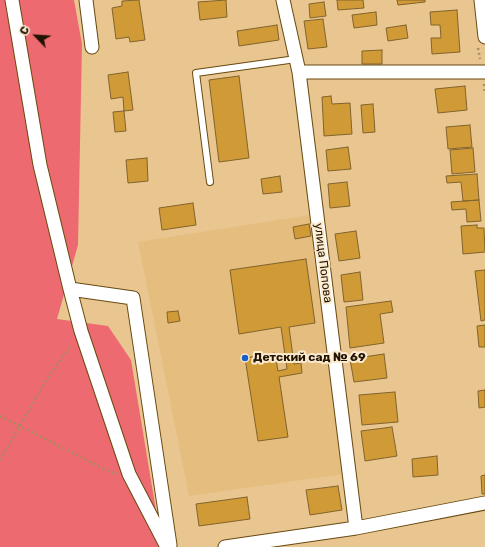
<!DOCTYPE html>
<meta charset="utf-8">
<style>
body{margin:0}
#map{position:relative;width:485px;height:547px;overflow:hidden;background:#e9c690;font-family:Rubik,sans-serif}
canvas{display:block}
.north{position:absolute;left:16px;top:16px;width:40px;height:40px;-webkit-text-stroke:3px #fceacf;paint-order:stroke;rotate:295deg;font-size:11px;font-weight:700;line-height:16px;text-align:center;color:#201300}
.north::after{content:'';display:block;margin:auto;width:14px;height:18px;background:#201300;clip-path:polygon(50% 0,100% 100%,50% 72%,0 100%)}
</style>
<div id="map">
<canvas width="485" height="547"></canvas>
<div class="north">С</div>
</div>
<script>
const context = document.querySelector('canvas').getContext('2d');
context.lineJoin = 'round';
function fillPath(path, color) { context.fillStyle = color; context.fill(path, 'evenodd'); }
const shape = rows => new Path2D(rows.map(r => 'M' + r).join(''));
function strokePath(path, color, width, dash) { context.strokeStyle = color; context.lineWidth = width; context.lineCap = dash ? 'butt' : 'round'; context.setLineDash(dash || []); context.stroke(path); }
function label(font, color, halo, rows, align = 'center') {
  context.font = font + ' Rubik,sans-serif'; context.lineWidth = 4; context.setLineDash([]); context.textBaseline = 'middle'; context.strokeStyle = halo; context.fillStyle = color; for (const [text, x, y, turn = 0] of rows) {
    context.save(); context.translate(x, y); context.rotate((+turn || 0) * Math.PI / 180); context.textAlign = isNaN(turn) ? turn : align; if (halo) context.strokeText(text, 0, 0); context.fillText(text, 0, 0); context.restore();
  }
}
fillPath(shape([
 [310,215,344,474,189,496,138,242]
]), '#e4bd7f');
fillPath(shape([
 [0,0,74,0,82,44,78,245,57,319,108,326,131,360,162,547,0,547]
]), '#ed6a71');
const building = shape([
 [139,0,145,40,130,42,129,37,116,39,112,8,122,6,122,1,139,0],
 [226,0,227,17,200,20,198,2,226,0],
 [337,0,363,0,364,8,338,10,337,0],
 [397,0,425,0,425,2,398,5,397,0],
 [324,2,326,16,310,18,309,4,324,2],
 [457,10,460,52,432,54,431,38,441,38,440,25,431,25,430,12,457,10],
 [376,12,377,25,354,28,352,15,376,12],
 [323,19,327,47,308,49,304,21,323,19],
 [277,25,279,40,239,46,237,31,277,25],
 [406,25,408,38,388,41,386,28,406,25],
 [382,50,382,64,362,64,362,51,382,50],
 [128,72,133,110,124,111,123,97,111,99,108,75,128,72],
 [239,76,249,158,219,162,209,80,239,76],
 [465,86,467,110,438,113,435,89,465,86],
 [331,96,332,104,350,103,352,134,324,136,322,97,331,96],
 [373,104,375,132,363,133,361,105,373,104],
 [124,111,126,131,115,132,113,112,124,111],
 [470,125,472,147,448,149,446,127,470,125],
 [348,147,351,169,328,171,326,150,348,147],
 [473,148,475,172,452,174,450,150,473,148],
 [147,158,148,181,128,183,126,160,147,158],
 [477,174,479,200,463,201,461,182,447,183,446,176,477,174],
 [280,176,282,192,263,194,261,179,280,176],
 [347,182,350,206,330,208,328,184,347,182],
 [479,200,481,221,467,222,466,209,452,210,451,202,479,200],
 [193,203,196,225,162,230,159,208,193,203],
 [309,224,311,236,295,239,293,227,309,224],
 [477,225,477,228,484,228,485,252,463,254,461,226,477,225],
 [356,231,360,258,339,261,335,234,356,231],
 [306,259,315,323,289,327,294,364,301,363,302,373,279,377,288,437,258,441,245,358,275,353,278,371,287,369,281,327,239,334,230,270,306,259],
 [485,270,485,320,481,321,475,271,485,270],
 [360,272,363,300,344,302,341,275,360,272],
 [391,301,393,312,380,314,384,343,350,348,346,307,391,301],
 [178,311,180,321,168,323,167,312,178,311],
 [485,325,485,347,479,347,477,326,485,325],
 [384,354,387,378,354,382,350,359,384,354],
 [485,390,485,407,479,408,478,391,485,390],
 [395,392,398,422,362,425,359,395,395,392],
 [392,427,397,456,365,461,361,431,392,427],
 [437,456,438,475,413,477,412,459,437,456],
 [485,475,485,494,482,494,481,476,485,475],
 [338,486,342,510,310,515,306,490,338,486],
 [247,497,250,519,199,526,196,504,247,497]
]);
fillPath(building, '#d09a36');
strokePath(building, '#82632d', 1);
const lane = shape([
 [210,182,196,73,296,59]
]);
const street = shape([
 [12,0,40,165,70,289,81,331,129,474,167,547],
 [86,0,92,47],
 [283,0,299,72,356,528],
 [481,0,485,37],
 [299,72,485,72],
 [70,289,133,298,170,545],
 [225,547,356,528,485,503]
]);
strokePath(lane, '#684a11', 8);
strokePath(street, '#684a11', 15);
strokePath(shape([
 [478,48,480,59],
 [484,84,485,93],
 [0,416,112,473,117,473],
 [0,460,45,382,71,345]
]), '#a78b60', 2.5, [2, 3]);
strokePath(lane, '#fff', 6);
strokePath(street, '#fff', 13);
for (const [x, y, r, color] of [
 [245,358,4,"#145fc9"]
]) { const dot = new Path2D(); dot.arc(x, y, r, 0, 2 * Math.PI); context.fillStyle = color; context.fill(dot); strokePath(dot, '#fceacf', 1.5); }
label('12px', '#201300', '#fceacf', [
 ["улица Попова",323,263,83]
]);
label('bold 12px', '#201300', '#fceacf', [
 ["Детский сад № 69",253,358]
], 'left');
</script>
